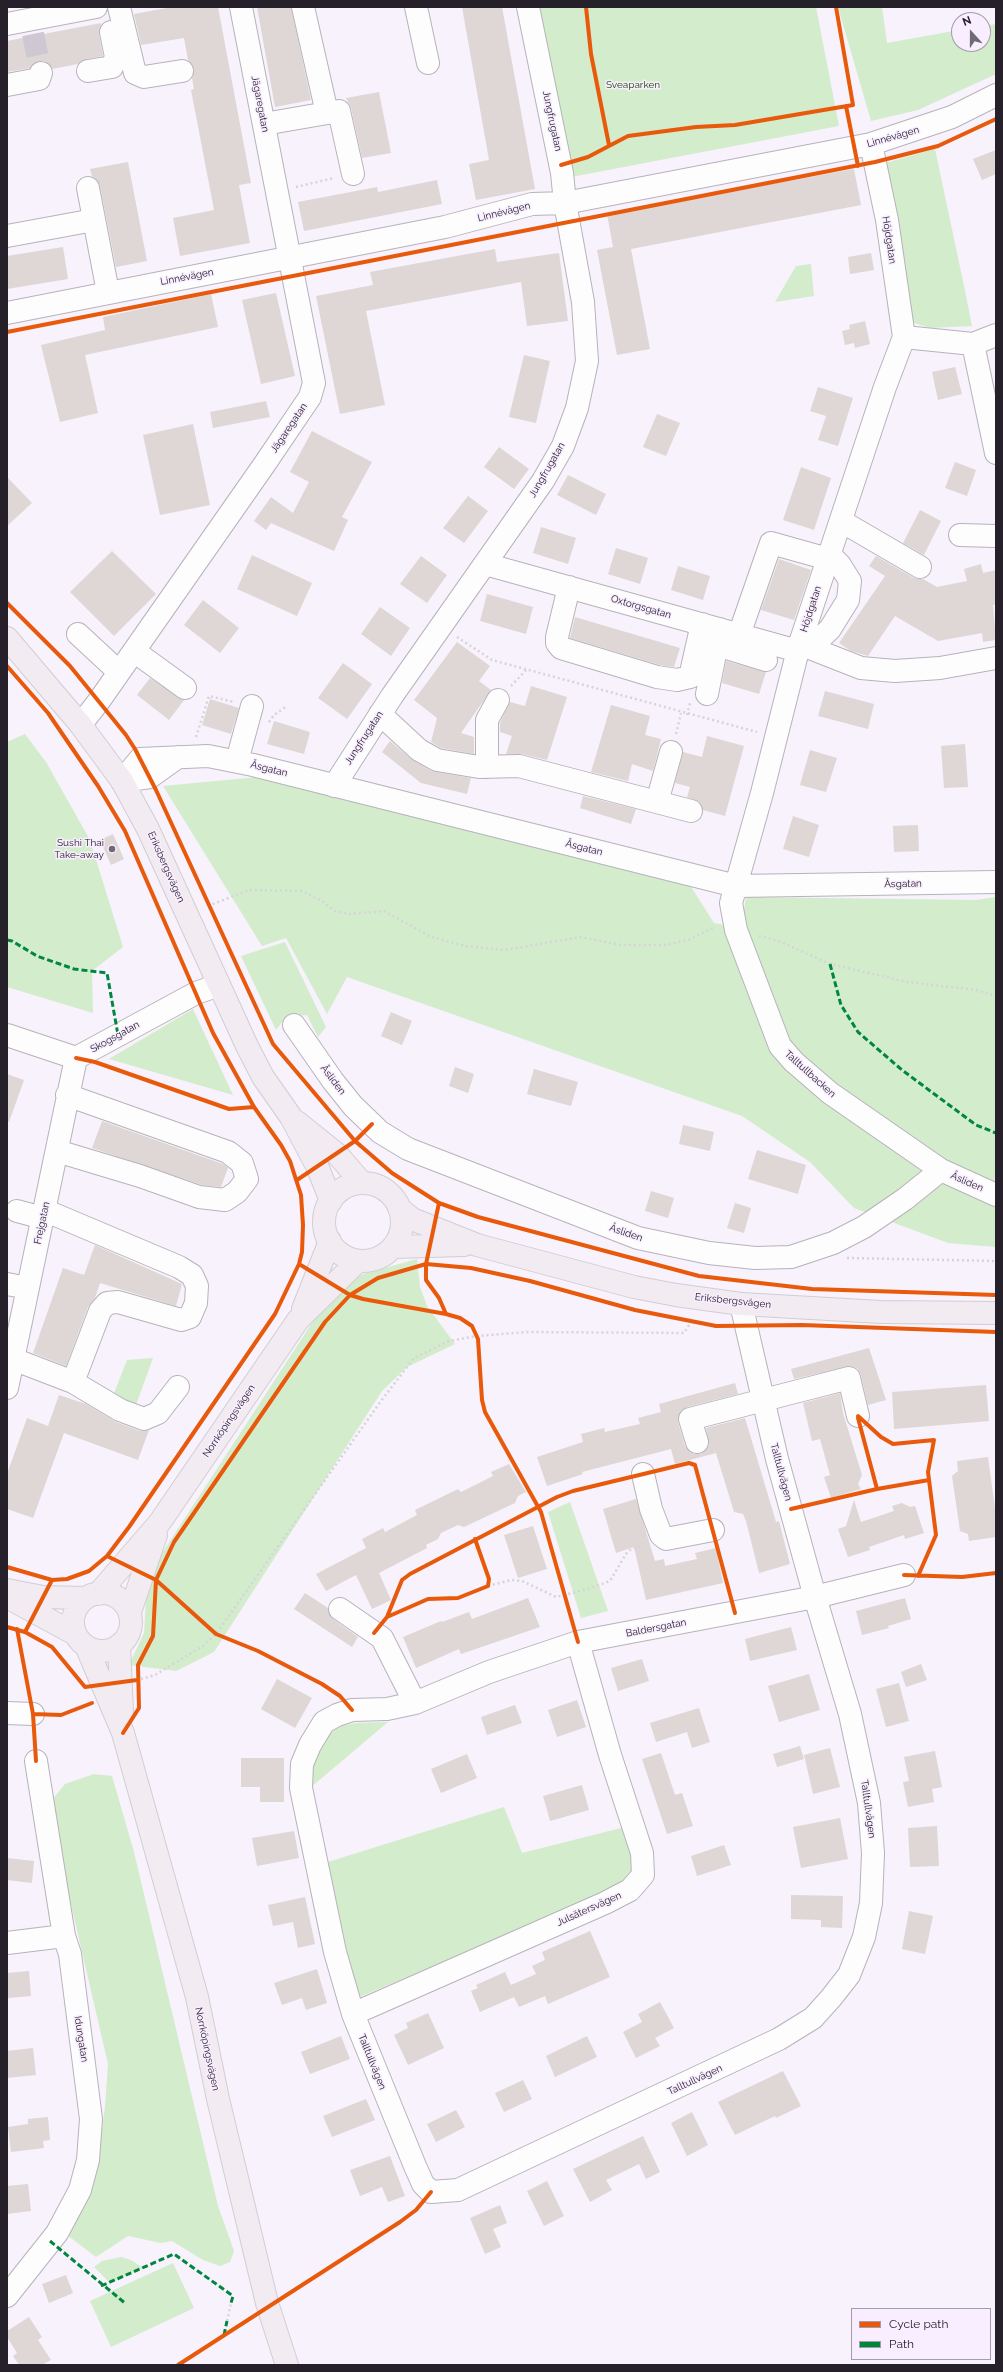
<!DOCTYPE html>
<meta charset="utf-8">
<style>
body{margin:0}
#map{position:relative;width:1003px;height:2372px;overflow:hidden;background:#f7f2fb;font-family:Raleway,sans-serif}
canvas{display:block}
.frame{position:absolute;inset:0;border:8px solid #26202b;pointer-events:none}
.legend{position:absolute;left:851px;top:2308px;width:140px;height:52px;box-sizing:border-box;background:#f8eeff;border:1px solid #a49caa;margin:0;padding:5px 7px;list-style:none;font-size:12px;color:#26202b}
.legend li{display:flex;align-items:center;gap:8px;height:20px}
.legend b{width:20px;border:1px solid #a49caa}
.north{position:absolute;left:951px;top:12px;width:40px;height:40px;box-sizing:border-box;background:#f8eeff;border:1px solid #a49caa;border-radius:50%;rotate:339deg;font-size:11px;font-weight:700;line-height:16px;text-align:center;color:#26202b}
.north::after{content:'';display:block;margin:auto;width:14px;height:18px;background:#6f6a74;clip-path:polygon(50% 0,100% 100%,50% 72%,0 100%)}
</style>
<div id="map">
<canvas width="1003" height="2372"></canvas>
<div class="frame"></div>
<ul class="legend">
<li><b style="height:5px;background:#e8590c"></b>Cycle path</li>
<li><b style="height:5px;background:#00873e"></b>Path</li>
</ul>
<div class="north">N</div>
</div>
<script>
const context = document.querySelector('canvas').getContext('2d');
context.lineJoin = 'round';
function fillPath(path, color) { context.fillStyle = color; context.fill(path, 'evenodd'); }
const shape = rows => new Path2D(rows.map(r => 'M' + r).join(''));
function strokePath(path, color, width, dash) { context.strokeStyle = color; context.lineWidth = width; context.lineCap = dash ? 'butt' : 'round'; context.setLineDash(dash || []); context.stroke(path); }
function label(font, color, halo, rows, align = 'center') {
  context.font = font + ' Raleway,sans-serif'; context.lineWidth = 3; context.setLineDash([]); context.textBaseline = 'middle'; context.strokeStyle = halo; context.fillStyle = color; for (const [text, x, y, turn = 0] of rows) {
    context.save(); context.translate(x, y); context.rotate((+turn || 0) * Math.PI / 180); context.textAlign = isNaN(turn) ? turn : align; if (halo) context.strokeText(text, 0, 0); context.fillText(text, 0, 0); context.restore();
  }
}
fillPath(shape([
 [536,7,816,7,839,126,566,178],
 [838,7,882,7,887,43,959,30,959,44,983,44,983,26,996,24,996,74,918,110,871,121],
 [935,149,964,286,972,326,930,328,914,323,909,316,885,163],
 [811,264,814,296,775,302,796,266],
 [25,734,46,762,90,840,123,947,92,971,93,1013,7,987,7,742],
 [258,777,688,882,714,923,741,928,746,897,976,900,996,897,996,1247,948,1243,854,1208,810,1162,742,1116,347,977,327,1014,286,938,262,946,163,786],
 [285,942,326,1027,318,1037,307,1015,286,1017,276,1030,241,956],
 [193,1009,233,1095,109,1059],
 [417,1259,420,1287,427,1306,455,1344,407,1367,382,1391,214,1652,176,1671,129,1665,144,1633,146,1599,153,1567,325,1303,342,1286,363,1274],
 [153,1358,136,1405,113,1396,127,1360],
 [570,1502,608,1611,581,1618,548,1512],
 [388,1722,310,1788,314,1760,326,1739,337,1727,356,1723],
 [94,1774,112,1776,134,1852,218,2206,234,2251,230,2262,220,2266,203,2260,172,2241,161,2243,128,2236,96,2257,67,2235,96,2173,105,2107,108,2064,48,1805,65,1784],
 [504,1807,522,1853,625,1827,635,1871,626,1883,602,1896,357,1998,328,1862],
 [121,2257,131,2260,143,2268,110,2283,94,2267,102,2261],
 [173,2263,194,2308,111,2347,90,2301]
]), '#d3eccc');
fillPath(shape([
 [172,7,218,7,251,183,239,185,250,243,180,256,173,218,214,210,191,90,194,89,192,78,194,69,188,60,184,38,141,45,134,14],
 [257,7,291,7,311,100,275,107],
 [462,7,502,7,535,189,476,200,469,164,489,160],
 [101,23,99,34,103,56,86,59,78,64,52,69,45,61,39,61,30,68,7,72,7,41],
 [379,92,391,153,362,158,351,108,346,98],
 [996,150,996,174,982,180,973,159],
 [128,162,147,261,116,267,100,186,97,180,92,176,90,169],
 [854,169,861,205,631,249,650,349,617,355,597,250,613,247,607,214],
 [437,180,442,204,304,231,298,202,377,187,378,192],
 [63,247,68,279,7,289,7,256],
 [495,249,497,262,559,253,568,321,527,326,521,282,366,311,385,405,340,414,316,296,373,285,370,272],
 [871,253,874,270,850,274,848,257],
 [276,293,295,376,261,384,242,300],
 [211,294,218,327,85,355,98,413,60,422,41,345,105,330,103,317],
 [865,321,870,344,855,348,854,343,845,345,842,331,850,329,849,325],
 [524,355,550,361,536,423,509,417],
 [955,367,962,394,938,400,932,372],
 [818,387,853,398,838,446,818,440,826,416,810,411],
 [266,401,270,417,213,428,210,412],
 [657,414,680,423,666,456,643,447],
 [193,424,210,505,160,515,143,435],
 [312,431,372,462,342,517,348,520,334,551,271,523,266,530,254,521,271,497,293,513,309,482,290,472],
 [499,447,529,469,514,489,484,467],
 [955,462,976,470,967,496,945,488],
 [801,467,831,478,814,530,783,520],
 [568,475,606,494,596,515,557,495],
 [7,477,32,503,7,526],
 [468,496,488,511,464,543,443,528],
 [920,510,941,521,924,555,903,543],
 [541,527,576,538,568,564,533,553],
 [616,548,648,558,640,584,608,574],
 [112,551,156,594,114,636,70,592],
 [252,555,312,583,297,616,237,589],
 [421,556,447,575,427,603,400,584],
 [876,556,914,578,923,579,937,587,967,581,964,569,981,564,983,573,996,570,996,604,993,605,996,640,983,642,982,633,938,641,895,616,868,656,851,651,839,643,885,576,869,566],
 [779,559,811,570,794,620,761,610],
 [678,566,710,576,703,600,671,590],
 [487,594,533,607,526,634,480,621],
 [203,600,239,628,220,653,184,625],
 [380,607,410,628,391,656,361,634],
 [575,617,680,648,674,667,660,665,570,638],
 [457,642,490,666,479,681,491,690,461,733,474,737,474,754,441,748,431,742,437,718,414,700],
 [726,661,766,672,759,694,722,683],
 [343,663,372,684,347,719,318,698],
 [150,678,184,700,169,720,137,695],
 [531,686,567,697,547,760,522,754,506,754,512,736,500,732,500,723,510,702,525,706],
 [825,691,874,704,868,729,818,716],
 [210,699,239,708,231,734,202,725],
 [611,705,650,716,645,735,661,739,653,771,632,764,628,781,591,772],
 [274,721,310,732,304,754,267,744],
 [707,736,744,746,725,816,703,810,699,802,687,797,690,787,675,783,683,752,702,757],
 [390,741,411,759,431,771,471,778,467,794,421,783,382,752],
 [965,744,968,787,944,788,941,746],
 [810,750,837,758,826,792,800,785],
 [583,796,636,809,631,824,580,808],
 [793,816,819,825,809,857,783,849],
 [918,825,919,851,894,852,893,826],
 [113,834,124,859,111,865,100,840],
 [391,1012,412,1021,402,1045,381,1036],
 [455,1067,474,1074,468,1093,449,1086],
 [534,1069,578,1082,571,1106,527,1094],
 [7,1074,24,1080,9,1122,7,1122],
 [102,1121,223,1164,228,1168,221,1187,202,1185,92,1148],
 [683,1125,714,1132,710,1151,679,1144],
 [757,1150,806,1165,798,1194,748,1179],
 [651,1191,674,1198,668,1218,645,1211],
 [735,1203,751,1208,744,1233,727,1228],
 [95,1245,182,1284,176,1306,100,1283,95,1298,88,1307,66,1366,33,1353,63,1268,84,1275],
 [869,1348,886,1400,868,1405,861,1375,858,1369,852,1366,794,1379,791,1369],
 [735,1383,738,1394,687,1407,681,1411,678,1422,685,1446,694,1454,701,1454,706,1450,709,1444,706,1428,745,1418,776,1522,779,1521,790,1564,759,1573,746,1521,743,1514,734,1512,716,1453,675,1464,671,1449,582,1472,583,1474,547,1486,537,1457,583,1442,581,1434,604,1428,605,1432,640,1424,638,1418,661,1412,659,1404],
 [986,1385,989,1421,894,1429,892,1392],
 [840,1393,843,1413,862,1475,858,1484,861,1489,831,1498,824,1477,830,1475,820,1439,812,1441,803,1403],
 [59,1395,86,1404,116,1422,140,1431,149,1430,138,1460,64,1433,33,1518,7,1509,7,1474,27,1418,48,1426],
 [988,1457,996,1516,996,1537,969,1541,968,1534,960,1531,952,1476,958,1471,957,1461],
 [509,1464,526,1492,518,1496,515,1503,464,1527,458,1525,441,1533,438,1539,426,1545,427,1548,379,1573,391,1600,372,1609,356,1575,326,1591,316,1574,366,1548,362,1539,383,1528,385,1532,417,1515,415,1510,458,1489,461,1492,493,1476,491,1472],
 [636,1499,655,1561,664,1559,665,1566,697,1559,695,1553,716,1548,723,1583,646,1600,634,1547,616,1553,603,1509],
 [854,1500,861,1522,894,1511,892,1506,902,1503,910,1507,915,1506,924,1533,905,1539,904,1535,869,1547,870,1550,848,1557,838,1529,846,1526],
 [533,1526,547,1569,518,1578,504,1535],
 [305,1593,328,1608,333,1619,358,1637,352,1647,294,1609],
 [528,1598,540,1627,461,1654,459,1649,416,1668,403,1637,441,1621,442,1622,469,1612,472,1619],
 [905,1598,911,1619,888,1626,889,1628,862,1635,856,1611],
 [791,1627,797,1650,750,1661,745,1639],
 [642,1659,649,1681,618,1691,611,1668],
 [921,1664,927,1680,906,1687,901,1672],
 [809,1674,820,1710,779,1722,768,1686],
 [277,1679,312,1698,295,1728,261,1709],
 [899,1683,909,1721,886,1727,876,1689],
 [577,1700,586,1727,557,1737,548,1710],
 [515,1705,522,1723,487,1735,481,1717],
 [699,1708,710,1742,692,1748,687,1732,656,1742,650,1723],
 [800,1746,804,1759,777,1767,773,1754],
 [830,1748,840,1787,813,1794,804,1755],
 [935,1751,942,1787,932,1789,934,1802,908,1807,903,1782,909,1781,904,1757],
 [661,1753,675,1795,682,1793,693,1826,667,1834,642,1759],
 [467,1754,477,1778,441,1793,431,1769],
 [241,1758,284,1758,284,1802,260,1802,260,1787,241,1787],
 [582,1785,589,1810,550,1821,543,1796],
 [840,1818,848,1859,801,1868,793,1827],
 [937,1826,939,1866,910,1867,908,1828],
 [294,1831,299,1858,257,1866,252,1838],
 [724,1845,731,1865,697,1876,691,1856],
 [7,1858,34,1861,32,1883,7,1880],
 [791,1895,843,1896,842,1928,821,1927,821,1920,791,1919],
 [305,1897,315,1944,298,1948,293,1922,273,1926,268,1905],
 [909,1911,933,1916,925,1954,902,1949],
 [590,1931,610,1977,548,2004,545,1996,519,2007,514,1997,480,2012,471,1991,478,1988,476,1985,505,1972,511,1985,536,1974,532,1966,545,1960,542,1952],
 [317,1969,327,2003,306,2010,302,1998,282,2005,274,1983],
 [29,1971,31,1996,7,1998,7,1973],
 [660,2002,674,2028,655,2038,660,2046,636,2058,623,2032,642,2022,638,2014],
 [428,2013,444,2048,408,2065,394,2035,408,2028,406,2023],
 [341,2036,350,2059,310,2074,301,2052],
 [587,2036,597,2057,555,2077,546,2056],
 [33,2048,36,2075,7,2078,7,2051],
 [783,2071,801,2106,776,2118,775,2116,735,2135,718,2102],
 [523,2080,532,2099,504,2112,495,2093],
 [366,2099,375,2120,332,2137,323,2116],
 [456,2110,465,2127,436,2142,427,2124],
 [692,2112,708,2145,687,2156,671,2123],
 [48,2117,50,2140,43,2141,44,2148,11,2152,8,2127,28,2124,28,2119],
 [643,2136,660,2172,646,2179,639,2164,606,2180,612,2190,590,2202,573,2169],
 [390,2156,405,2196,388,2202,382,2187,360,2196,350,2170],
 [547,2181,564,2216,544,2226,527,2191],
 [28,2184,31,2211,7,2214,7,2186],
 [500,2205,507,2223,493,2229,501,2247,485,2254,470,2218],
 [66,2275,73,2293,49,2303,42,2284],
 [29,2317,42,2337,38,2340,51,2360,42,2365,19,2365,13,2356,17,2353,7,2337,7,2331]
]), '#ded7d6');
strokePath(shape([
 [33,34,41,73]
]), '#cdc8d1', 22, [22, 11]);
const minor = shape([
 [119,7,135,73,144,77,182,71],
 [303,7,327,113],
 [416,7,428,63],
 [7,24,96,7],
 [88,71,112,67,116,57,111,32],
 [7,85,39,79,41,73],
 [264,124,339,111,353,174],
 [871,144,887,220,904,337,885,387,799,646,762,793,731,903,736,930,780,1046,794,1062,830,1093,941,1170,996,1195],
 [88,188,108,292],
 [7,236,94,220],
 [7,313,445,227,532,204,565,203,871,144,952,117,996,95],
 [904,337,973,344,996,335],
 [973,344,996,453],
 [841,521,920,567],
 [960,535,996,536],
 [485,564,798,651],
 [569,587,557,637,557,643,561,648,657,677,677,680,690,677,702,624],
 [78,634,119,672],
 [739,635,771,543,828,559],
 [717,645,766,660],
 [799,646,810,648,861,668,895,671,940,668,996,658],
 [810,648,830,629,848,600,850,581,840,565,829,554],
 [134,651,185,688],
 [707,694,720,629],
 [380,714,419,750,437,760,479,767,519,766,691,811],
 [81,724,99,701,264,465,310,397,314,383,241,7],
 [237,761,252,706],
 [487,767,487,720,498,700],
 [122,781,140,759,208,756,253,765,736,886,996,882],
 [122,781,150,777,178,757],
 [334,786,392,696,543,481,563,446,577,408,587,361,583,302,565,203,562,173,528,7],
 [657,802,671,752],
 [294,1025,333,1081,353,1106,380,1132,408,1149,638,1238,709,1253,755,1258,791,1257,833,1243,864,1227,905,1199,941,1170],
 [7,1035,76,1058,196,993,219,985],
 [57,1151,140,1176,199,1197,225,1200,237,1192,247,1179,242,1163,228,1152,67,1095],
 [44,1210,179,1267,192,1275,197,1286,196,1303,190,1317,181,1320,118,1302,107,1303,100,1311,73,1382],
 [17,1211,43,1218],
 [7,1284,28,1288],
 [741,1304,777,1459,815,1597,850,1714,869,1803,873,1853,871,1903,864,1937,849,1975,831,1998,813,2018,779,2039,458,2190,431,2192,423,2184,415,2166,353,2014,335,1952,301,1788,302,1764,310,1745,324,1722,337,1715,352,1710,387,1709,415,1703,489,1672,578,1642,815,1597,904,1575],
 [13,1359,73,1382,120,1410,144,1419,158,1413,178,1387],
 [7,1388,76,1058],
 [697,1442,690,1419,849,1378,858,1416],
 [643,1474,651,1509,661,1535,666,1539,713,1530],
 [340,1609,382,1638,415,1703],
 [7,1713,33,1714],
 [7,1943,64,1936],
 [353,2014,605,1903,630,1890,643,1875,642,1853,610,1755,578,1642],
 [7,2296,57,2233,80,2190,88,2160,91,2119,70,1954,64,1936,36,1761]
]);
const major = shape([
 [7,638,80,724,122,781,148,829,247,1046,263,1077,291,1117,318,1168,331,1201],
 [297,1122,337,1154,362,1183],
 '324 1222a39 39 0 1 1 78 0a39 39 0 1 1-78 0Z',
 [399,1208,412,1219,477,1245,634,1287,676,1295,741,1304,881,1312,996,1313],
 [393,1247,464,1245],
 [303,1309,330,1241],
 [7,1590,43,1597,85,1598],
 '73 1622a29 29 0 1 1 58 0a29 29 0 1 1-58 0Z',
 [98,1594,160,1522,298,1320,358,1261],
 [7,1597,75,1634],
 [130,1612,156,1535],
 [119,1645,122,1712],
 [87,1648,123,1733,197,1997,218,2099,267,2303,287,2365]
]);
strokePath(minor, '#b7b2bb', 24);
strokePath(major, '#d0ced3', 24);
strokePath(shape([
 [296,187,334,178],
 [457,637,492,660,757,732],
 [511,686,526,670],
 [687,715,690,703],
 [269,722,274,715,287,706],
 [676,734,681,713],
 [196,737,209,696,234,702],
 [208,906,249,890,302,891,322,901,335,911,350,914,384,911,431,937,465,946,505,950,580,937,621,945,665,945,688,940,715,927],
 [759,936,781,942,830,964,907,982,976,990,996,996],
 [847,1258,996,1261],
 [488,1586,511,1580,522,1581,556,1597,588,1589,610,1581,626,1554,631,1549,644,1546],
 [141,1679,155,1675,203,1646,216,1634,381,1401,414,1358,449,1341,477,1336,527,1332,684,1333,691,1322],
 [227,2321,231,2303]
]), '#d6d4d8', 2.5, [2, 3]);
strokePath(minor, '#fefdfe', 22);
strokePath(major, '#f2ebf2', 22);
strokePath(shape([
 [7,940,12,941,37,956,74,969,107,973,118,1035],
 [830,964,841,1005,858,1032,902,1070,976,1125,996,1133],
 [50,2241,126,2304],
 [101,2286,174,2254,233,2296,231,2303],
 [224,2335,227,2321]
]), '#00873e', 3, [6, 3]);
strokePath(shape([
 [586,7,591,54,609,145],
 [846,106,858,166],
 [561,165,588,157,628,136,696,127,735,125,853,105,836,7],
 [7,332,875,162,938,146,996,119],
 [7,603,70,666,126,735,135,749,156,790,273,1044,355,1141,392,1173,439,1203,478,1217,699,1276,812,1289,996,1295],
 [7,666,48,713,98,786,125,831,213,1033,254,1107,281,1145,290,1161,301,1195,303,1225,302,1252,299,1264,275,1314,129,1527,107,1556,89,1571,67,1579,52,1580,7,1567],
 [76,1058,95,1062,229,1109,254,1107],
 [297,1180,355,1141,372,1124],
 [439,1203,426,1264,426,1280,439,1298,446,1314],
 [299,1264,350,1295,363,1299,446,1314,460,1318,472,1326,478,1339,482,1400,485,1412,541,1512,578,1642],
 [858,1416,881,1437,893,1444,934,1440,928,1472,936,1535,918,1576],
 [858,1418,877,1489],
 [791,1509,877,1489,929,1480],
 [107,1556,156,1580,216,1634,258,1651,322,1684,340,1696,352,1710],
 [904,1575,962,1577,996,1573],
 [387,1617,428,1599,458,1598,488,1586,489,1579,475,1539],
 [7,1627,25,1632,52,1647,85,1687,137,1680],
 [17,1629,33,1714,36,1761],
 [25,1632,52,1580],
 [374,1633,387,1617,402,1580,410,1574,557,1497,573,1491,689,1463,695,1465,735,1613],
 [33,1714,61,1715,92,1703],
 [123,1733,139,1708,138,1665,153,1636,156,1580,174,1542,325,1322,350,1295,378,1278,426,1264,471,1268,530,1281,635,1310,716,1326,802,1325,996,1332],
 [178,2365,400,2222,416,2210,431,2192]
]), '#e8590c', 4);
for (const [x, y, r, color] of [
 [112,849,4,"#6f6a74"]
]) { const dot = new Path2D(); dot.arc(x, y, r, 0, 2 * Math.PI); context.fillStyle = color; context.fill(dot); strokePath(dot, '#f8eeff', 1.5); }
label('10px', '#164700', '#f8eeff', [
 ["Sveaparken",633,85]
]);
label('10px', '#26202b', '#f8eeff', [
 ["Jägaregatan",260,104,79],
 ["Jungfrugatan",552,121,78],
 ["Linnévägen",893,137,-16],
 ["Linnévägen",504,212,-14],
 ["Höjdgatan",889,240,81],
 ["Linnévägen",187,277,-11],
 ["Jägaregatan",289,428,-56],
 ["Jungfrugatan",547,470,-60],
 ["Oxtorgsgatan",641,607,16],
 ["Höjdgatan",811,609,-72],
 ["Jungfrugatan",364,738,-57],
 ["Åsgatan",269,769,14],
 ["Åsgatan",584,848,14],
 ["Eriksbergsvägen",166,867,66],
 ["Åsgatan",903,884,-1],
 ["Skogsgatan",115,1037,-29],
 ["Talltullbacken",810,1074,42],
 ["Åsliden",333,1080,53],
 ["Åsliden",967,1182,24],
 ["Frejgatan",42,1223,-78],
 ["Åsliden",626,1233,19],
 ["Eriksbergsvägen",733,1301,6],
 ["Norrköpingsvägen",229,1421,-56],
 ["Talltullvägen",781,1472,75],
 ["Baldersgatan",656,1628,-11],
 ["Talltullvägen",868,1809,82],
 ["Julsätersvägen",589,1909,-24],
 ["Idungatan",81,2039,81],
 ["Norrköpingsvägen",207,2049,78],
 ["Talltullvägen",372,2062,68],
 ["Talltullvägen",695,2080,-25]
]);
label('10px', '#26202b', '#f8eeff', [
 ["Sushi Thai",104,843],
 ["Take-away",104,855]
], 'right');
</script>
